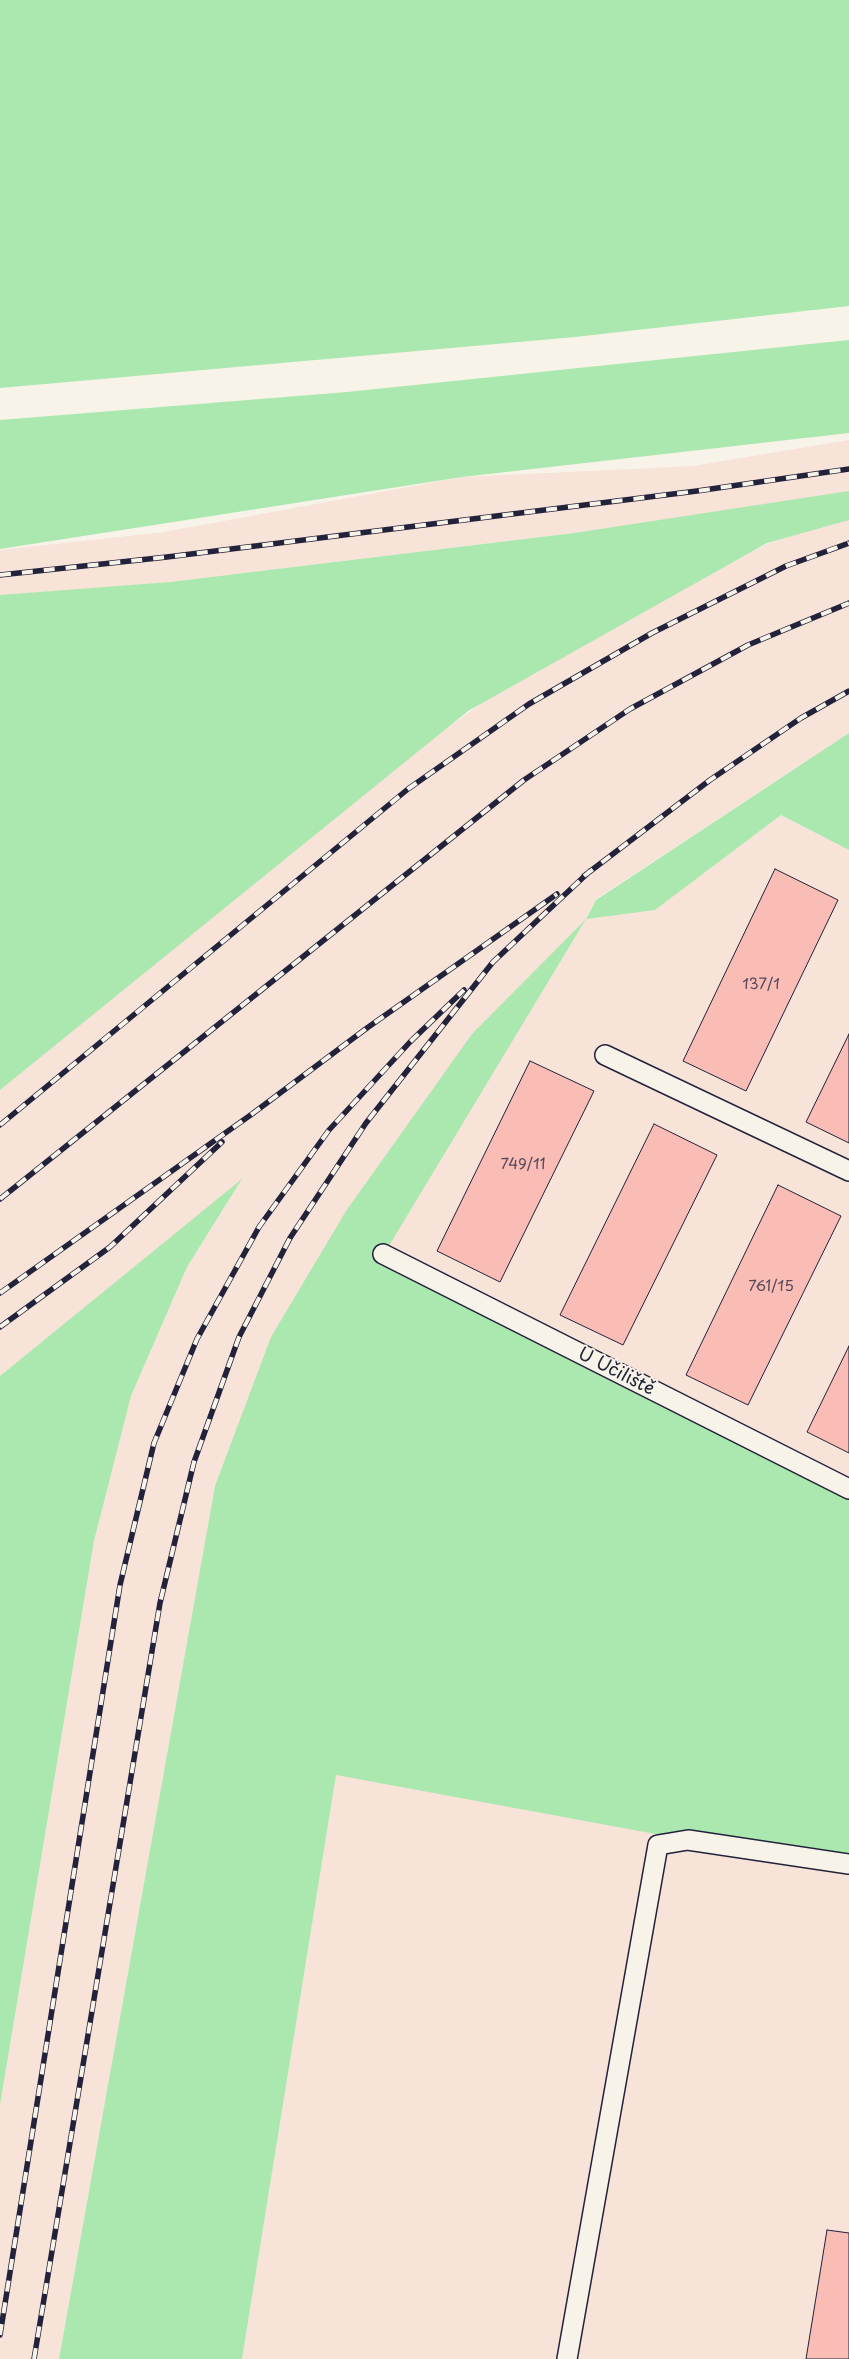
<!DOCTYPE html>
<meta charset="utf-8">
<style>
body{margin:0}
canvas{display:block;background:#f7f3e8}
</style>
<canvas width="849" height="2359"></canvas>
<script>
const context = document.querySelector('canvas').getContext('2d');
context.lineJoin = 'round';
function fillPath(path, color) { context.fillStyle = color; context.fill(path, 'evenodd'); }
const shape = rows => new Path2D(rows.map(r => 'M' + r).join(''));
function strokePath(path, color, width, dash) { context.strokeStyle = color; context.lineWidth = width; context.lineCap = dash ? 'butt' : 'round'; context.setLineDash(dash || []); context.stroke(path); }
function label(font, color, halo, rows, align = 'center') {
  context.font = font + ' "Playpen Sans",sans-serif'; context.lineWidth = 4; context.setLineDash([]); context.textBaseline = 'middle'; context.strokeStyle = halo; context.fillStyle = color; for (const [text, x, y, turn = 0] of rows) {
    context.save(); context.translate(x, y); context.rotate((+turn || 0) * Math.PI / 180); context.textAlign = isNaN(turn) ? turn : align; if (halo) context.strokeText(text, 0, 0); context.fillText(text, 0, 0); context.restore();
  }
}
fillPath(shape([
 [849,440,849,492,574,533,170,582,0,600,0,550,164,532,462,477,694,466],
 [849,519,849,733,596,899,586,918,655,910,781,815,849,850,849,1489,383,1254,584,921,215,1486,59,2359,0,2359,0,2105,94,1541,131,1396,187,1267,241,1181,0,1376,0,1089,391,767,514,681,639,609,775,540],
 [336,1775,849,1859,849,2359,242,2359]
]), '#f8e3d9');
fillPath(shape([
 [0,0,849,0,849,306,575,337,0,388],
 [849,340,849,433,462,477,0,549,0,420,347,392],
 [849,491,849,520,767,543,468,711,0,1090,0,595,170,582,574,533],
 [849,733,849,850,781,815,655,910,586,919,384,1254,849,1489,849,1864,688,1840,336,1775,242,2359,59,2359,215,1486,271,1337,346,1211,472,1034,586,919,596,900],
 [242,1179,187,1267,131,1396,94,1541,0,2105,0,1376]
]), '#aae8af');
const building = shape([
 [775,869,838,900,746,1091,683,1061,775,869],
 [849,1034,849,1143,806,1122,849,1034],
 [530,1061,594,1091,500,1282,437,1251,530,1061],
 [654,1124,717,1155,623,1345,560,1315,654,1124],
 [778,1185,841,1216,748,1405,686,1375,778,1185],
 [849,1346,849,1453,807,1432,849,1346],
 [827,2230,849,2233,849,2359,806,2359,827,2230]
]);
fillPath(building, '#f9bdb6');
strokePath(building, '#22223b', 1);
const service = shape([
 [605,1055,849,1171],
 [383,1254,849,1489],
 [567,2359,658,1845,688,1840,849,1864]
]);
strokePath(service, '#22223b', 22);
strokePath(service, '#f7f3e8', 19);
const rail = shape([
 [0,575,167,557,697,491,849,469],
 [584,876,710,780,801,718,849,691],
 [0,1125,408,789,529,704,652,633,786,566,849,543],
 [0,1199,524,780,630,709,748,645,849,603],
 [0,1293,252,1114,367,1028,557,894],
 [0,1327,110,1247,222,1142],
 [0,2335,120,1585,154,1443,197,1339,259,1227,329,1130,410,1042,464,990],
 [34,2359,160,1603,194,1462,239,1337,290,1238,366,1123,493,962,590,871]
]);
strokePath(rail, '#22223b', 5.5);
strokePath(rail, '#f7f3e8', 4, [11]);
label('15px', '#58495a', null, [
 ["137/1",761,985],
 ["749/11",523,1165],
 ["761/15",771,1287]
]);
label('18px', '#22223b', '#f7f3e8', [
 ["U Učiliště",616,1372,27]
]);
</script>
